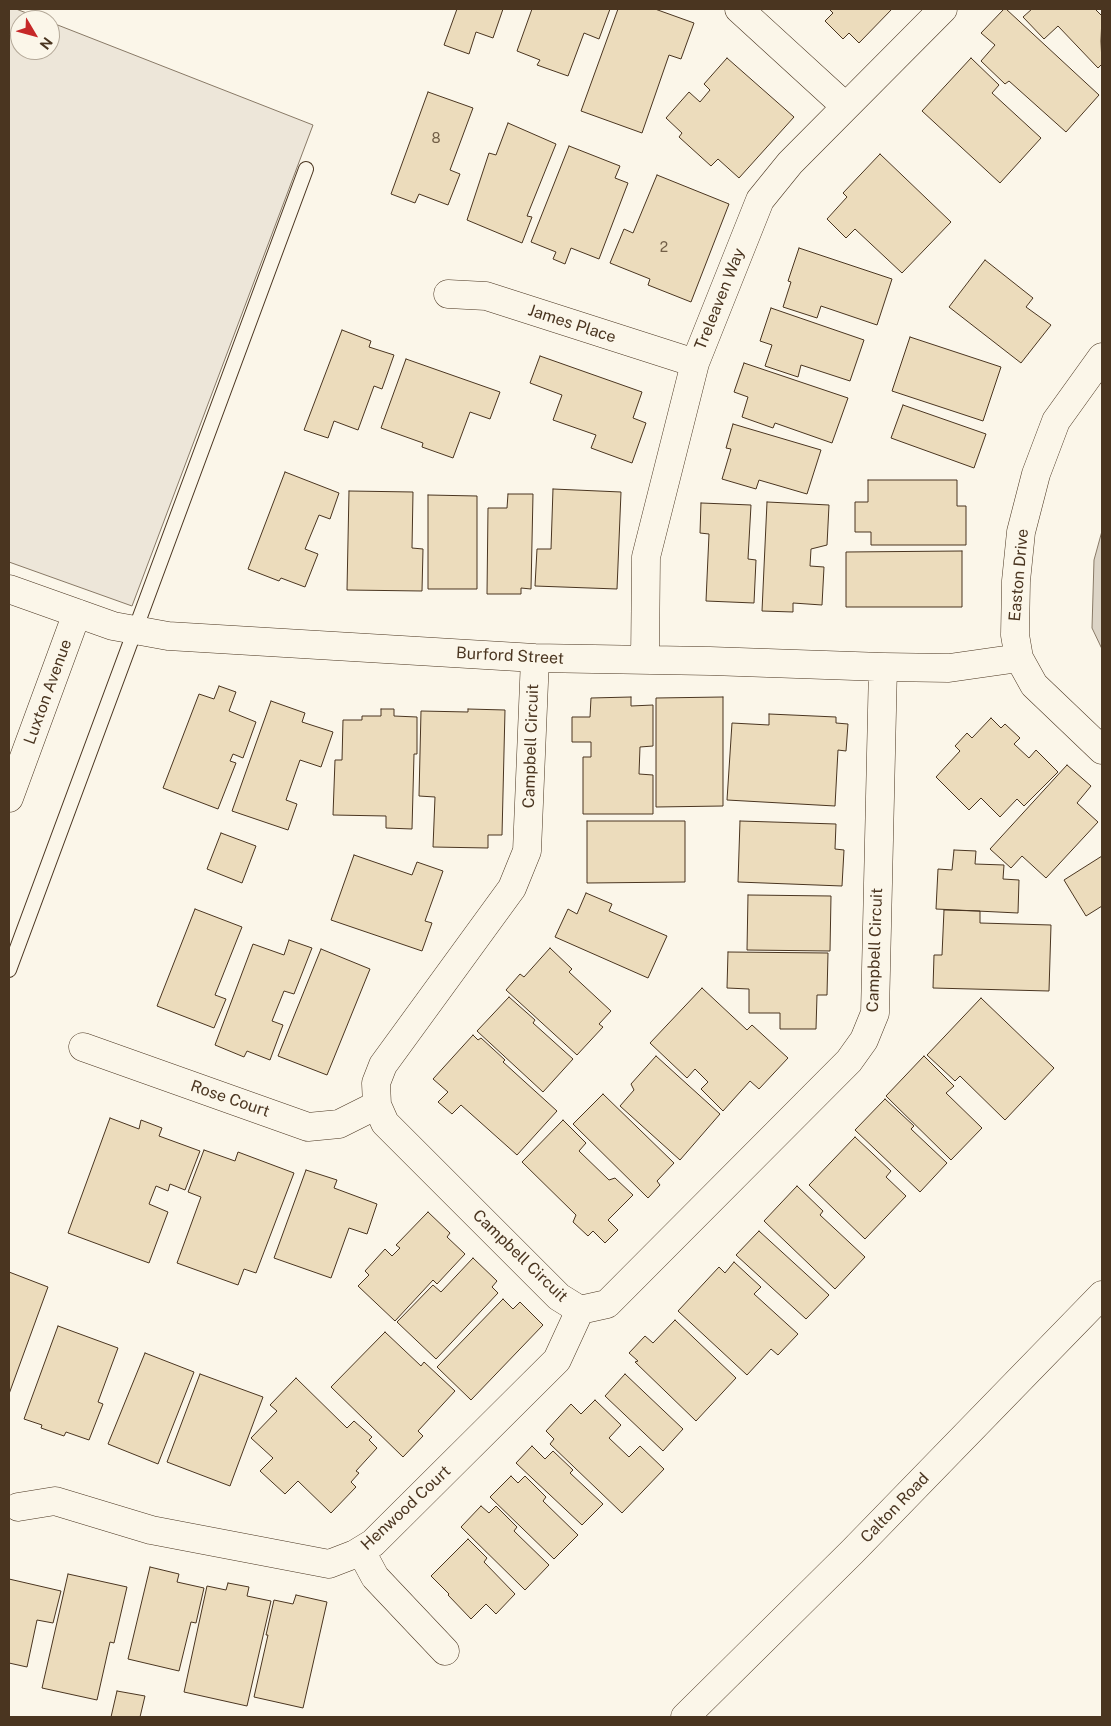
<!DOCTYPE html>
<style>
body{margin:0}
#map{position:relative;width:1111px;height:1726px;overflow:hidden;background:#fbf6e9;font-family:"Public Sans",sans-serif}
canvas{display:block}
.frame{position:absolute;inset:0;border:10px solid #4a3520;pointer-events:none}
.north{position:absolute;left:10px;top:10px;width:50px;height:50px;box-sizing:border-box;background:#fbf6e9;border:1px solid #b4a999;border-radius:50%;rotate:127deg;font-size:14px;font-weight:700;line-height:20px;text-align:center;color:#4a3520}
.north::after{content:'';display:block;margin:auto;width:18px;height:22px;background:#c62828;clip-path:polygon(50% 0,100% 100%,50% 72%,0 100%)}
</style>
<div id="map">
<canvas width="1111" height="1726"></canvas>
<div class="frame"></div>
<div class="north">N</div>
</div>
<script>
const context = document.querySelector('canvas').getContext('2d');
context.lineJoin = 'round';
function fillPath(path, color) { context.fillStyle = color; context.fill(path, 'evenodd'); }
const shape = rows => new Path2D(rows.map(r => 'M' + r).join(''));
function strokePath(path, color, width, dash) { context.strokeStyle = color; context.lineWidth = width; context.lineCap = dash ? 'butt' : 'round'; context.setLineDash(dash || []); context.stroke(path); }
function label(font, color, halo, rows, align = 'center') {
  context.font = font + ' "Public Sans",sans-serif'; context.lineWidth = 4; context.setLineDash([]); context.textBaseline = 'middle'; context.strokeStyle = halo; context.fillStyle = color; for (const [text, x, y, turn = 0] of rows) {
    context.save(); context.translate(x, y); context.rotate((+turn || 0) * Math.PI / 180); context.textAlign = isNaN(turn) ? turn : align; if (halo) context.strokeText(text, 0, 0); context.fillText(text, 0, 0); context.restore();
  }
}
const green = shape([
 [9,9,16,9,45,20,20,20,20,50,50,50,50,22,313,125,132,606,9,562,9,9]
]);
fillPath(green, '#ede6d9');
strokePath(green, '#887966', 1);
const water = shape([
 [1102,531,1102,649,1092,628,1094,560,1102,531]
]);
fillPath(water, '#dcd4c6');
strokePath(water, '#887966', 1);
const building = shape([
 [457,9,503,9,493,38,476,32,469,54,444,45,457,9],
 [532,9,610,9,599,39,584,33,568,76,537,65,540,60,517,51,532,9],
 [618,9,655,9,694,23,681,59,669,55,642,133,581,111,618,9],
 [829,9,892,9,859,43,849,33,843,39,825,21,833,13,829,9],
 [1004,9,1006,9,1099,95,1066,132,1009,81,1005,84,981,61,995,45,981,33,1004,9],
 [1032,9,1095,9,1102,16,1101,41,1102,64,1098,68,1058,26,1044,39,1023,17,1032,9],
 [727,58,794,117,739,178,718,159,711,166,679,137,682,133,666,118,689,92,700,102,710,90,704,84,727,58],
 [971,58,999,85,992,93,1041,138,1000,183,922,111,971,58],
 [428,92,473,108,450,170,460,174,448,205,419,194,415,203,391,194,428,92],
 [508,123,556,144,527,216,532,217,522,243,467,220,489,153,496,155,508,123],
 [569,146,620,166,615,178,628,183,599,259,571,248,565,264,553,259,556,252,531,242,569,146],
 [880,154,951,222,902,273,855,229,846,238,827,219,847,197,843,193,880,154],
 [657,175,729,204,691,302,648,285,650,279,610,263,624,229,633,233,657,175],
 [799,248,892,279,877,325,821,306,817,318,783,307,791,282,788,281,799,248],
 [985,260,1033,298,1026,307,1051,325,1021,363,949,307,985,260],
 [771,308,864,340,850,381,801,365,798,377,765,366,772,345,760,341,771,308],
 [342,330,371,341,369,347,394,355,382,389,374,386,358,430,334,421,328,438,304,430,342,330],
 [910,337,1001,367,983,421,892,391,910,337],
 [540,356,642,392,633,418,646,423,632,463,591,448,596,435,553,420,562,395,530,383,540,356],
 [406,359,500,392,490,419,470,412,453,458,422,447,423,443,381,428,406,359],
 [744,363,848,398,832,443,775,423,773,428,742,417,748,397,734,392,744,363],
 [903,405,986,434,974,468,891,438,903,405],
 [733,424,821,450,807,494,759,480,756,489,722,479,731,449,726,448,733,424],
 [285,472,339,493,330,519,319,515,305,549,318,554,305,587,281,578,279,581,248,569,285,472],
 [868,480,957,480,957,506,966,506,966,545,871,545,871,532,855,532,855,502,868,502,868,480],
 [553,489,621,492,617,589,535,586,537,549,551,549,553,489],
 [349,491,413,492,412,548,423,549,422,591,347,590,349,491],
 [508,494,533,494,531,589,521,588,521,594,487,594,488,508,507,508,508,494],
 [428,495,477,496,477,589,428,589,428,495],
 [767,502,829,505,827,545,811,549,810,566,824,567,822,605,793,603,793,612,762,611,767,502],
 [701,503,751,505,748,559,756,560,754,603,706,601,709,534,700,533,701,503],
 [962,551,962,607,846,607,846,552,962,551],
 [219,686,236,692,229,711,256,722,243,758,233,754,230,761,236,763,218,809,163,788,199,694,214,699,219,686],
 [631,697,631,706,653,705,653,746,640,747,639,774,653,775,653,814,583,814,583,757,591,757,591,742,572,742,572,717,590,717,591,698,631,697],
 [723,697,723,806,656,807,656,698,723,697],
 [271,701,305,713,302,722,333,732,321,767,300,760,286,800,297,804,288,830,232,811,271,701],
 [381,709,394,709,394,716,417,717,417,754,414,754,412,829,386,828,386,816,333,815,335,760,342,760,343,720,362,720,362,716,381,716,381,709],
 [468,709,505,710,502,835,488,835,488,848,433,847,435,797,419,796,421,711,468,712,468,709],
 [769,714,836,717,836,723,848,724,846,751,838,750,835,806,727,800,732,723,769,725,769,714],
 [991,718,1001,728,1005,724,1020,738,1014,744,1029,758,1036,750,1058,772,1024,806,1017,799,1000,817,981,798,969,810,936,777,960,751,955,746,967,733,972,738,991,718],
 [1067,765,1091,786,1077,803,1098,822,1046,878,1022,856,1011,868,990,849,1067,765],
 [587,821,685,821,685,882,587,883,587,821],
 [740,821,836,824,835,849,844,850,842,886,738,882,740,821],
 [221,833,256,846,242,883,207,869,221,833],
 [954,850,976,851,975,864,1004,865,1003,879,1019,880,1018,913,936,909,938,869,952,870,954,850],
 [354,855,412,875,417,862,443,871,425,921,432,923,422,951,331,920,354,855],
 [1102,856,1102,906,1086,916,1064,880,1102,856],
 [586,893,612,904,609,911,667,936,648,978,555,937,568,909,577,914,586,893],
 [748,895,831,896,830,951,747,950,748,895],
 [195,909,242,927,215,995,226,999,214,1028,157,1006,195,909],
 [944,910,980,911,980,923,1051,925,1049,991,933,988,934,955,942,955,944,910],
 [289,940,312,948,294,994,284,991,272,1021,283,1025,270,1060,247,1051,244,1057,215,1045,253,944,284,955,289,940],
 [550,948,572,969,569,972,611,1011,599,1024,603,1027,577,1055,506,990,520,974,524,977,550,948],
 [321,949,370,969,327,1075,278,1056,321,949],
 [728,952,828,953,827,995,817,995,816,1029,780,1029,780,1013,749,1013,749,989,727,988,728,952],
 [702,988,747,1030,752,1025,788,1058,759,1089,750,1081,723,1111,701,1089,708,1082,695,1069,687,1078,650,1043,702,988],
 [509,997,535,1020,533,1023,573,1059,543,1092,477,1031,509,997],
 [981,998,1054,1068,1005,1120,960,1076,955,1081,927,1055,981,998],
 [473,1035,478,1040,481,1038,505,1060,503,1062,557,1111,517,1155,461,1105,452,1114,438,1102,448,1092,433,1079,473,1035],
 [656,1056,720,1114,680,1160,620,1106,634,1090,631,1084,656,1056],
 [924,1056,954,1086,946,1093,982,1128,951,1160,886,1096,924,1056],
 [603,1094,674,1163,657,1181,660,1185,648,1198,573,1124,603,1094],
 [885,1099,914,1126,911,1129,947,1163,920,1192,855,1130,885,1099],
 [110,1118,139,1129,141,1120,162,1128,159,1136,200,1151,185,1190,170,1184,168,1191,156,1186,149,1204,168,1212,149,1263,68,1233,110,1118],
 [563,1120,586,1143,579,1151,609,1180,615,1178,633,1195,608,1220,618,1230,605,1243,593,1231,588,1236,573,1222,576,1215,522,1162,563,1120],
 [855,1137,891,1171,886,1177,906,1196,865,1239,809,1185,855,1137],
 [204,1150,235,1161,238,1152,294,1173,256,1273,244,1269,238,1285,177,1263,201,1197,188,1192,204,1150],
 [306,1170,337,1180,334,1188,377,1204,367,1234,349,1228,331,1278,274,1258,306,1170],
 [797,1186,823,1211,820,1215,865,1257,835,1289,764,1221,797,1186],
 [428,1212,450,1233,447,1237,465,1254,437,1284,433,1280,395,1321,358,1286,369,1275,365,1271,385,1249,392,1256,400,1248,396,1245,428,1212],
 [759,1231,829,1295,806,1319,736,1255,759,1231],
 [473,1258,497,1281,492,1287,498,1293,436,1359,397,1322,433,1285,441,1292,473,1258],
 [734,1262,761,1287,754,1294,798,1334,778,1355,771,1349,747,1375,678,1311,719,1267,725,1273,734,1262],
 [9,1272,48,1287,9,1394,9,1272],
 [503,1299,513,1309,520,1302,543,1325,471,1400,437,1367,503,1299],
 [675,1320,736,1378,696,1421,635,1362,638,1361,629,1353,645,1336,653,1343,675,1320],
 [58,1326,118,1348,98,1402,103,1404,89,1440,66,1432,64,1436,41,1428,42,1425,24,1419,58,1326],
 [385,1332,421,1366,424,1362,455,1391,418,1431,423,1436,403,1457,331,1387,385,1332],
 [145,1353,194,1372,158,1464,108,1444,145,1353],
 [200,1374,263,1397,230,1486,167,1462,200,1374],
 [625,1374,683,1429,663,1451,605,1396,625,1374],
 [296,1378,347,1428,354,1421,372,1437,369,1440,377,1448,356,1471,359,1473,351,1482,356,1487,331,1513,298,1481,285,1494,260,1471,273,1458,251,1438,277,1411,270,1405,296,1378],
 [595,1400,621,1425,609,1438,629,1457,640,1446,664,1469,622,1513,550,1444,554,1439,546,1431,571,1404,581,1414,595,1400],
 [532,1446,545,1459,553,1451,573,1470,570,1473,603,1504,582,1525,516,1463,532,1446],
 [511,1476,518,1483,525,1476,546,1497,543,1501,578,1535,554,1559,490,1497,511,1476],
 [481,1506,489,1513,496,1506,517,1527,514,1531,549,1565,525,1590,461,1527,481,1506],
 [468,1539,487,1558,484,1562,515,1594,496,1614,486,1604,471,1619,448,1595,449,1594,431,1576,468,1539],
 [150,1567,179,1574,177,1582,204,1588,196,1623,191,1622,179,1671,128,1659,150,1567],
 [68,1574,127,1587,114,1643,110,1642,97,1700,42,1688,68,1574],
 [9,1579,61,1591,53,1623,37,1620,27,1667,9,1663,9,1579],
 [228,1583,249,1587,247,1596,271,1601,247,1706,184,1692,207,1586,226,1590,228,1583],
 [296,1595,327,1602,303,1708,254,1697,268,1635,266,1635,274,1600,293,1604,296,1595],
 [117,1691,145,1696,140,1717,111,1717,117,1691]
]);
fillPath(building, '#ecdcbc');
strokePath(building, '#4a3520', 1);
const lane = shape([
 [9,970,306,169]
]);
const street = shape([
 [739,9,845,106],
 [448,294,486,296,695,363],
 [1102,357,1056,421,1036,474,1021,532,1016,581,1015,635,1019,658,1034,685,1102,750],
 [9,589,113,626,168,636,535,658,710,661,883,667,949,668,1019,658],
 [535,658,527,851,512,888,383,1065,376,1083,377,1105,385,1123,559,1297,580,1310,607,1304,849,1061,864,1040,875,1013,883,667],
 [645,660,646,557,695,363,760,200,790,163,943,9],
 [9,798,77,613],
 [83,1047,308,1127,339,1124,377,1105],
 [18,1507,55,1501,151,1530,329,1564,355,1554,373,1543,557,1360,580,1310],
 [361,1551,375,1577,445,1651]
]);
const secondary = shape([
 [685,1717,852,1552,1102,1295]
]);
strokePath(lane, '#4a3520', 16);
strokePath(street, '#4a3520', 29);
strokePath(secondary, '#4a3520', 29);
strokePath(lane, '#fbf6e9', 14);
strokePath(street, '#fbf6e9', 28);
strokePath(secondary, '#fbf6e9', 28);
label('14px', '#725f47', null, [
 ["8",436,139],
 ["2",664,248]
]);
label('16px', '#4a3520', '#fbf6e9', [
 ["Treleaven Way",720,299,-68],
 ["James Place",572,324,18],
 ["Easton Drive",1019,575,-85],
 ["Burford Street",510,656,3],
 ["Luxton Avenue",48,692,-70],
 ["Campbell Circuit",531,746,-88],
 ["Campbell Circuit",875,950,-88],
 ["Rose Court",230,1099,19],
 ["Campbell Circuit",520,1256,44],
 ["Henwood Court",406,1508,-43],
 ["Calton Road",895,1508,-46]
]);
</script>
